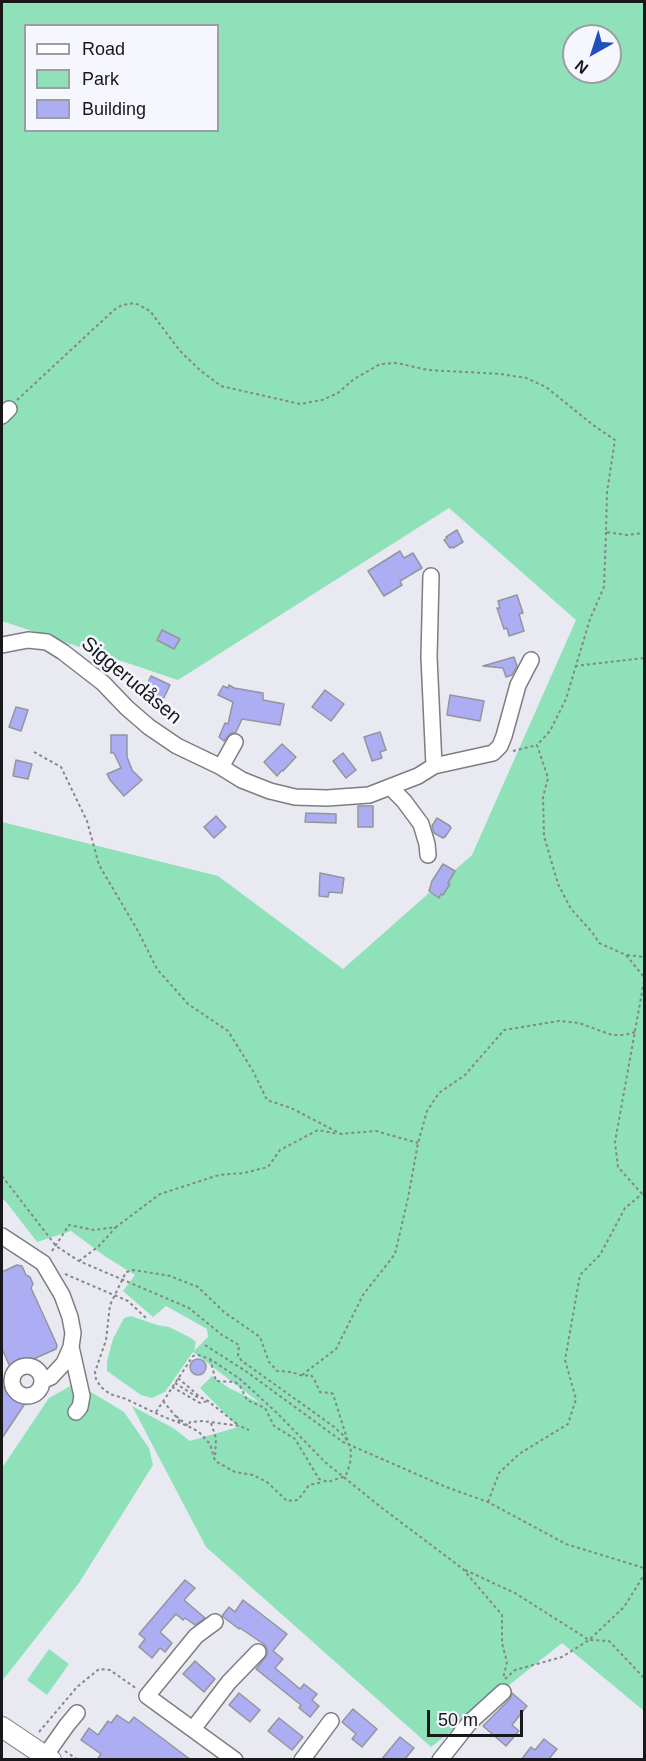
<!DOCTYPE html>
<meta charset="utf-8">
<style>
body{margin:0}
#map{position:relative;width:646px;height:1761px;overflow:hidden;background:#e9e9f2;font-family:Arial,sans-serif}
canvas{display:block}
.frame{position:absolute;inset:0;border:3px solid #18181b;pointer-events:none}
.legend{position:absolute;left:24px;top:24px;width:195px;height:108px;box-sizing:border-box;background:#f6f7fe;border:2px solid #9d9ea3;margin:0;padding:8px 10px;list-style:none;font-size:18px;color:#18181b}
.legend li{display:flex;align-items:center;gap:12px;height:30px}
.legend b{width:30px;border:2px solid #9d9ea3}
.north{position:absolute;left:562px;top:24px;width:60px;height:60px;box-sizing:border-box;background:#f6f7fe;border:2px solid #9d9ea3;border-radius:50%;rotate:219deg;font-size:16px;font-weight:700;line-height:24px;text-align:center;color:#18181b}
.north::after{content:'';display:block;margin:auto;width:21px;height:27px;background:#214fbc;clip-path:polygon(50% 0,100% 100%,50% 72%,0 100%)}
.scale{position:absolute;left:427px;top:1710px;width:96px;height:27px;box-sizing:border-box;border:3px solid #18181b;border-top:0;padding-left:8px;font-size:18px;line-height:21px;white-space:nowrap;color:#18181b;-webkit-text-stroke:4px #f6f7fe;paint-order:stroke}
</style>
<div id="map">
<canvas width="646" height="1761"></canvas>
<div class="frame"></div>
<ul class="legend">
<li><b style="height:8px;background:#fff"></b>Road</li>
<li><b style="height:16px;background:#8fe1b9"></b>Park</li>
<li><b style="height:16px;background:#acadf3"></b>Building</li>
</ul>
<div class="north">N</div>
<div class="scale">50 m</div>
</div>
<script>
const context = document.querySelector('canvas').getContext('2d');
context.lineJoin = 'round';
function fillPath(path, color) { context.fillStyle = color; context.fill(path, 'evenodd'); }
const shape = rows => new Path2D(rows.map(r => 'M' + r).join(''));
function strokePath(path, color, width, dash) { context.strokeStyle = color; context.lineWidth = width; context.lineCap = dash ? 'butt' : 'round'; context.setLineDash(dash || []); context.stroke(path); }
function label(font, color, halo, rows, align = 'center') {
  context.font = font + ' Arial,sans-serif'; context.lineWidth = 5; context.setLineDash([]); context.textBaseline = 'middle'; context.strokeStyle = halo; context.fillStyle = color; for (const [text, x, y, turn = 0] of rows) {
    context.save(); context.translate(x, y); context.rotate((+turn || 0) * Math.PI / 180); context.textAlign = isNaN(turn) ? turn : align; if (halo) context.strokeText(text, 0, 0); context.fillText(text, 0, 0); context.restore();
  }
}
fillPath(shape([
 [2,2,644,2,644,1711,562,1643,431,1747,206,1547,132,1406,173,1428,190,1441,238,1427,200,1388,212,1376,229,1388,260,1403,193,1352,165,1392,152,1398,141,1395,107,1371,107,1361,113,1339,124,1318,131,1316,157,1325,169,1327,191,1338,196,1342,194,1351,208,1337,207,1329,166,1306,153,1317,123,1291,135,1275,106,1257,71,1231,37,1242,7,1203,2,1198,2,822,218,876,343,969,472,855,576,620,449,508,178,680,2,621],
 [26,26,218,26,218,130,26,130],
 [574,36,610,36,610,72,574,72],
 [76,1383,124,1412,149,1448,153,1465,79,1583,2,1681,2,1468,49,1398],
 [49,1649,69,1664,47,1695,27,1680]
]), '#8fe1b9');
const building = shape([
 [457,530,463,542,453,548,452,547,450,548,444,540,447,538,446,537,457,530],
 [400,551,404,558,413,553,422,568,400,581,402,585,384,596,368,571,400,551],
 [517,595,523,613,519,614,524,631,509,636,507,628,504,629,497,608,500,608,498,601,517,595],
 [162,630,180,639,174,649,157,640,162,630],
 [514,657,517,666,512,675,506,677,503,668,483,666,514,657],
 [151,676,170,685,160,706,144,698,145,694,143,693,151,676],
 [229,685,234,688,263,693,263,700,284,704,280,725,242,719,236,732,230,734,224,741,219,737,225,723,228,724,233,702,218,695,223,686,228,688,229,685],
 [325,690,344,704,331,721,312,707,325,690],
 [450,695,484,701,480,721,447,715,450,695],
 [16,707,28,710,21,731,9,727,16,707],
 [380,732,386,750,380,752,382,758,372,761,364,737,380,732],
 [111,735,127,735,127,757,133,772,134,772,142,780,124,796,110,780,107,774,121,768,114,753,111,753,111,735],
 [282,744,296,757,283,771,282,770,277,776,264,762,282,744],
 [343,753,356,770,346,778,333,761,343,753],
 [16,760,32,764,28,779,13,776,16,760],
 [358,806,373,806,373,827,358,827,358,806],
 [306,813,336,814,336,823,305,822,306,813],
 [216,816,226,827,214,838,204,827,216,816],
 [437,818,450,826,451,828,445,837,443,838,434,833,432,826,437,818],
 [443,864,455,871,448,883,450,884,443,895,441,894,439,898,429,891,432,881,443,864],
 [320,873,344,878,342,893,329,892,328,897,319,896,320,873],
 [17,1265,22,1266,26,1275,30,1277,33,1284,31,1288,57,1345,56,1349,11,1369,2,1349,2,1272,17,1265],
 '190 1367a8 8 0 1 1 16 0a8 8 0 1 1-16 0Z',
 [2,1386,26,1402,2,1438,2,1386],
 [185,1580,195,1588,184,1600,205,1618,195,1625,185,1618,183,1620,176,1614,160,1632,172,1643,165,1652,160,1648,152,1658,139,1647,145,1639,139,1634,185,1580],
 [243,1600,287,1634,273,1651,283,1659,275,1668,300,1689,304,1684,317,1694,312,1700,319,1706,310,1717,299,1708,301,1705,256,1669,267,1655,267,1650,265,1645,240,1628,239,1629,222,1616,229,1607,235,1612,243,1600],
 [195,1661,215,1679,204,1692,183,1674,195,1661],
 [239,1693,260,1710,250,1722,229,1705,239,1693],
 [512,1693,527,1706,512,1725,519,1731,506,1746,483,1726,510,1699,512,1693],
 [353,1709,377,1729,362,1747,352,1739,356,1734,342,1722,353,1709],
 [117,1715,129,1723,134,1717,191,1760,97,1760,101,1754,81,1740,89,1728,98,1735,108,1721,111,1723,117,1715],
 [279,1718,303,1737,292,1750,268,1731,279,1718],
 [400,1737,414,1748,404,1760,381,1760,400,1737],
 [544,1739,557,1749,548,1760,521,1760,531,1747,535,1750,544,1739]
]);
fillPath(building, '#acadf3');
strokePath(building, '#94959c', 1.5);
const minor = shape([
 [2,416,9,409],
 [431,576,429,657,434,766],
 [2,645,28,640,47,642,63,652,103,683,127,708,149,727,177,746,221,767,242,780,270,791,295,797,327,798,369,795,418,776,434,766,493,753,500,746,504,736,518,685,531,660],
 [221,767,235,742],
 [390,787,404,801,421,824,427,844,428,855],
 [2,1236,43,1263,62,1295,70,1317,73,1333,71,1347,64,1363,51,1377,42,1381],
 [71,1347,82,1396,80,1407,76,1412],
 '12 1381a15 15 0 1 1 30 0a15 15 0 1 1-30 0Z',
 [215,1622,196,1636,147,1696,235,1760],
 [193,1729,229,1682,258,1652],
 [45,1756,67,1725,77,1713],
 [302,1760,331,1721],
 [440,1760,470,1722,503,1692]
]);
const major = shape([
 [2,1727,51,1760]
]);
strokePath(minor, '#7d7d85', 18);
strokePath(major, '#7d7d85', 22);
strokePath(shape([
 [17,400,114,310,122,305,135,303,150,311,180,351,201,371,221,386,300,404,322,400,338,393,354,379,380,364,397,363,428,370,501,374,526,378,546,387,593,425,615,440,607,492,606,532,627,535,644,533],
 [606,532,604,587,590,619,566,699,550,731,537,745,548,778,543,797,544,836,558,884,571,909,592,932,599,943,626,955,644,977],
 [575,666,644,658],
 [513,751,537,745],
 [34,752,61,767,87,821,99,865,138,931,157,969,188,1004,228,1031,253,1071,267,1100,291,1108,341,1134,376,1131,418,1143],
 [627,955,644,957],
 [644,981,615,1142,618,1167,644,1196],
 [2,1176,56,1246,79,1261,189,1308,222,1335,239,1345,238,1356,242,1361,333,1426,345,1437,348,1443],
 [52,1251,69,1225,94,1230,116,1227,160,1194,219,1175,244,1173,268,1167,280,1150,318,1130,338,1134],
 [79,1261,99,1246,116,1227],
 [65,1274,128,1301,146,1318],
 [205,1345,247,1372,343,1442,446,1487,488,1502,566,1544,644,1568],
 [210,1359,216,1381,235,1382,240,1386,247,1400,265,1408,274,1426,295,1439,319,1479,328,1482,343,1477,346,1475,350,1464,351,1451,333,1394,331,1393,320,1392,314,1379,311,1375,303,1376,292,1372,277,1371,269,1362,260,1337,224,1312,198,1287,170,1276,134,1270,126,1272,110,1305,106,1340,95,1372,96,1379,101,1387,110,1394,126,1399,164,1417,188,1426,199,1432,210,1444,215,1461,235,1472,253,1475,267,1482,287,1501,298,1500,309,1485,323,1482],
 [302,1375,336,1349,363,1295,395,1254,408,1198,418,1143,427,1111,439,1093,465,1075,504,1030,559,1021,579,1023,612,1035,624,1035,635,1032],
 [178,1378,200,1397,208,1401,237,1424],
 [175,1383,197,1397,200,1397],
 [172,1387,200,1403,208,1401],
 [163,1401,182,1424],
 [156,1412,193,1356,198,1355,210,1359,240,1379,276,1412,325,1462,382,1508,463,1569,502,1615,502,1643,507,1662,503,1679],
 [176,1416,188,1426,190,1422,203,1421,240,1426,249,1430],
 [211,1423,216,1438,215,1458],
 [488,1502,499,1473,519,1454,568,1424,576,1399,565,1360,580,1275,600,1255,625,1208,642,1194],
 [465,1570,515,1593,589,1640,609,1641,644,1678],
 [505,1679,515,1670,562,1657,589,1640,624,1607,644,1575],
 [39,1732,77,1687,99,1669,110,1670,137,1689],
 [65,1751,78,1760]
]), '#85858b', 2, [3, 3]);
strokePath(minor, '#fff', 15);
strokePath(major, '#fff', 20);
label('20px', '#18181b', '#f6f7fe', [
 ["Siggerudåsen",131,681,40]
]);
</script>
